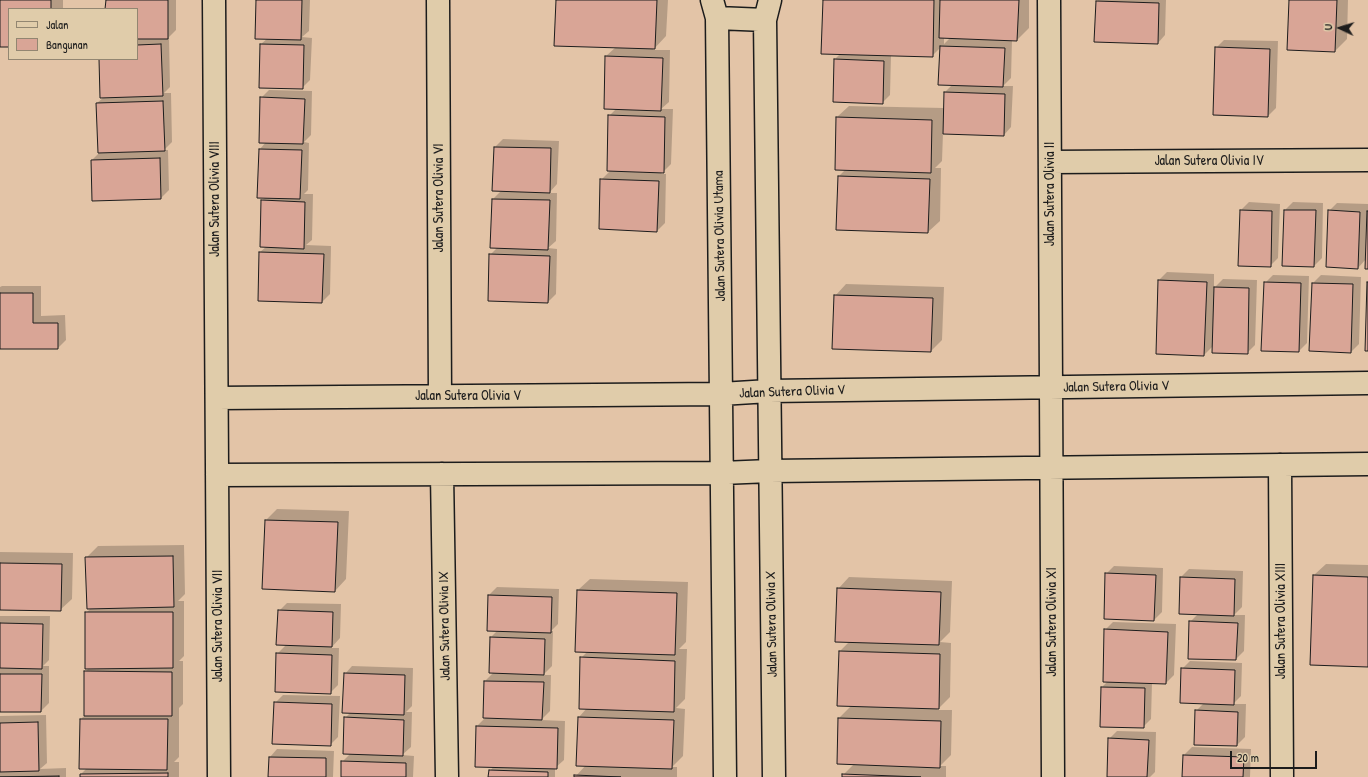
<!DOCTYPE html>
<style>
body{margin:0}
#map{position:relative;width:1368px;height:777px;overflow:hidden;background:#e3c4a7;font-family:"Patrick Hand",sans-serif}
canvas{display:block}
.legend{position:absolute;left:8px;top:8px;width:130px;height:52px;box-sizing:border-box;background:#e0ccaa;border:1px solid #928671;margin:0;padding:5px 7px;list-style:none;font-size:12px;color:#1c1c1c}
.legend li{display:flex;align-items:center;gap:8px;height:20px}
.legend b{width:20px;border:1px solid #928671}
.north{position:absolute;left:1320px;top:8px;width:40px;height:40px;-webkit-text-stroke:3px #e0ccaa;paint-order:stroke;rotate:274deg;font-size:11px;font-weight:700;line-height:16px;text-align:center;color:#1c1c1c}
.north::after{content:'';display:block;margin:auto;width:14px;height:18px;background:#1c1c1c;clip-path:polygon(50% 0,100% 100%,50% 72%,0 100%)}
.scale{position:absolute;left:1230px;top:751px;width:87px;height:18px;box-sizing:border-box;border:2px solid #1c1c1c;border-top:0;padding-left:5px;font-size:12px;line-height:14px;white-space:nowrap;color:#1c1c1c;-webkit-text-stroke:3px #e0ccaa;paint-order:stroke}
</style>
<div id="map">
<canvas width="1368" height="777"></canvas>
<ul class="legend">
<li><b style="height:5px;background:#e0ccaa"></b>Jalan</li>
<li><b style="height:11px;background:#d9a596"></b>Bangunan</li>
</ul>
<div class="north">U</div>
<div class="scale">20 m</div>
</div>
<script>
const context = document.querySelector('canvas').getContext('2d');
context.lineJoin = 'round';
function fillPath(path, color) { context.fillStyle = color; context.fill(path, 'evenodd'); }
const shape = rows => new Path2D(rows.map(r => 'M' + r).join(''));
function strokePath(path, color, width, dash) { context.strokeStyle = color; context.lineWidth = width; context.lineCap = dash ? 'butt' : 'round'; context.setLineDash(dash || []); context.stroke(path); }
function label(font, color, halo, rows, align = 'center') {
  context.font = font + ' "Patrick Hand",sans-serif'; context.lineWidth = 3; context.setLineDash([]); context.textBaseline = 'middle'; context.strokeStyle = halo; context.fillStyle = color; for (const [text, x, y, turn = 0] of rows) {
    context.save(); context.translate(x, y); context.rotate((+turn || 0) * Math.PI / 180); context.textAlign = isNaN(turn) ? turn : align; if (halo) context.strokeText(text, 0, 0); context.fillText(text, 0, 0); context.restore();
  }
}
fillPath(shape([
 [0,0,63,0,63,9,9,9,9,46,0,46],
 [107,0,176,0,176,30,169,37,170,87,164,93,171,93,172,142,164,150,168,150,169,190,161,198,93,200,92,160,99,153,97,103,104,97,100,59,137,59,137,9,107,9],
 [257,0,310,0,309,31,302,37,312,38,310,80,302,88,261,44,268,38],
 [557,0,668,0,666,36,653,50,670,50,669,102,661,109,673,109,671,164,661,174,666,174,665,223,657,231,601,180,611,170,609,116,616,109,606,56,616,47],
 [824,0,1029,0,1029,28,1017,40,1012,40,1011,78,1003,86,1013,86,1011,127,1004,135,943,133,942,161,935,168,941,168,940,221,928,232,839,176,846,169,837,117,849,106,944,108,945,92,952,85,941,47,932,56,891,55,890,95,882,103,835,59,841,53],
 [944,37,950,38,944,44],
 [1098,0,1166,0,1165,35,1158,43,1097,1],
 [1290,0,1348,0,1347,39,1335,51,1288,50],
 [1224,40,1278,41,1276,108,1268,116,1216,48],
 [269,90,312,91,311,135,304,142,309,143,308,190,304,194,313,194,312,240,306,245,331,246,330,294,322,302,259,300,260,252,266,247,262,200,265,198,258,197,260,149,266,142,261,98],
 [503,139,559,141,557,184,549,193,557,193,556,241,548,248,557,249,556,294,548,302,489,300,490,255,498,247,493,199,501,191,493,191,495,147],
 [1249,202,1280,204,1278,258,1270,266,1241,210],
 [1293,202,1323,203,1322,258,1314,266,1285,210],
 [1337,203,1368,204,1368,268,1366,259,1358,268,1329,211],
 [1167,272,1214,274,1214,288,1223,279,1257,280,1255,345,1247,353,1213,346,1204,355,1159,280],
 [1273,275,1309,276,1307,343,1299,351,1265,283],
 [1321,275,1361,277,1359,344,1351,352,1313,283],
 [846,284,944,287,942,340,931,351,835,296],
 [2,286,41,286,41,316,65,315,66,340,58,348,0,348,0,287],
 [277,509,349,511,346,579,335,591,266,520],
 [184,545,185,594,178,601,184,601,184,656,179,661,183,661,183,704,179,708,179,757,174,762,179,762,179,777,81,777,81,774,87,768,81,719,85,715,85,672,89,668,86,613,91,608,86,558,98,546],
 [0,552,73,553,72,599,60,610,0,609],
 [1326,564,1368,565,1368,666,1314,575],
 [1114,566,1163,568,1162,612,1154,620,1106,574],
 [1189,569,1243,571,1242,607,1234,615,1245,615,1244,651,1236,659,1190,622,1198,614,1181,577],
 [849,577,952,581,950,632,940,642,951,643,950,697,937,710,952,710,951,755,940,766,946,766,946,777,843,777,843,775,854,764,839,718,852,705,840,651,850,641,838,589],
 [590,579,688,582,686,642,679,649,687,649,685,699,676,708,685,709,683,756,672,767,677,767,677,777,575,777,586,765,579,717,587,708,581,658,588,651,578,590],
 [497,587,559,589,558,624,551,631,553,631,552,666,543,675,551,675,550,711,541,720,565,721,564,760,555,768,555,777,490,777,490,771,494,766,477,726,486,717,484,717,485,681,494,672,491,637,497,631,489,595],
 [287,603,341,604,340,638,331,648,339,648,338,685,330,693,277,654,286,645,279,611],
 [0,616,50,616,49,660,43,666,49,666,49,703,41,711,0,711],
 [1113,622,1176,624,1174,675,1166,683,1152,683,1151,719,1143,727,1102,687,1108,681,1105,630],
 [1190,661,1242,663,1241,696,1233,704,1246,704,1245,737,1237,745,1196,711,1204,703,1182,669],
 [352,666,413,668,412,706,406,712,412,712,411,747,402,755,414,756,413,777,342,777,342,762,351,753,345,718,351,712,345,674],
 [283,695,340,696,338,737,330,745,275,703],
 [46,715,47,763,40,769,66,768,66,777,0,777,0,716],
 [1117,731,1156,732,1155,772,1150,777,1108,777,1109,739],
 [1192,747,1251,749,1250,777,1183,777,1184,755],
 [277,749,334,751,333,777,269,777,270,757]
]), '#0003');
const building = shape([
 [0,0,51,0,51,9,9,9,9,47,0,47,0,0],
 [106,0,168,0,168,39,137,39,137,9,105,9,106,0],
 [256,0,302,0,301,40,255,39,256,0],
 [556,0,657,0,655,49,554,46,556,0],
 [823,0,934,0,933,57,821,54,823,0],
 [940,0,1019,0,1017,41,939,38,940,0],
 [1289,0,1337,0,1335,52,1287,50,1289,0],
 [1096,1,1159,3,1158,44,1094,42,1096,1],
 [161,44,163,96,100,98,99,59,137,59,137,45,161,44],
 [260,44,304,45,303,89,259,88,260,44],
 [940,46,1005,48,1003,87,938,85,940,46],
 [1215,47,1270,49,1268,117,1213,115,1215,47],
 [605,56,663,58,661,111,604,109,605,56],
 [834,59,884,61,883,104,833,102,834,59],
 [944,92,1005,94,1004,136,943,134,944,92],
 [260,97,305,99,303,144,259,143,260,97],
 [163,101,165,151,98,153,96,103,163,101],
 [608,115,665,117,664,173,607,171,608,115],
 [836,117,932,120,931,173,835,170,836,117],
 [494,147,551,148,550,193,492,191,494,147],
 [259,149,302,150,300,199,257,198,259,149],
 [160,158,161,199,92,201,91,160,160,158],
 [838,176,930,179,928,233,836,230,838,176],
 [600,179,659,181,657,232,599,229,600,179],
 [492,199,550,200,548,250,490,248,492,199],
 [261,200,305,202,304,249,260,247,261,200],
 [1240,210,1272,211,1271,267,1238,266,1240,210],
 [1284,210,1316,210,1314,267,1282,266,1284,210],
 [1328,210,1360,212,1358,269,1326,267,1328,210],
 [1367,211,1368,211,1368,269,1365,269,1367,211],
 [259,252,324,254,322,303,258,301,259,252],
 [489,254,550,256,548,303,488,301,489,254],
 [1158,280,1207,282,1204,356,1156,354,1158,280],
 [1264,282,1301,283,1299,352,1261,351,1264,282],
 [1367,282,1368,282,1368,351,1365,351,1367,282],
 [1312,283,1353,284,1351,353,1309,351,1312,283],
 [1214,287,1249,288,1248,354,1212,353,1214,287],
 [0,293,33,293,33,323,58,323,58,349,0,349,0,293],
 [834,295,933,298,931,352,832,349,834,295],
 [265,520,338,522,335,592,262,589,265,520],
 [173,556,174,607,87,609,85,557,173,556],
 [0,563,62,564,61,611,0,610,0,563],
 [1105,573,1156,575,1154,621,1104,619,1105,573],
 [1313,575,1368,577,1368,667,1310,665,1313,575],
 [1180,577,1235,579,1234,616,1179,614,1180,577],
 [837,588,941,592,939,645,835,642,837,588],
 [577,590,677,593,675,655,575,652,577,590],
 [488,595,552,597,551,633,487,631,488,595],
 [278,610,333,612,332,647,276,645,278,610],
 [85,612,173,612,173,668,85,669,85,612],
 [1189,621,1238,623,1236,660,1188,659,1189,621],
 [0,623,43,624,42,669,0,668,0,623],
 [1104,629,1168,632,1166,684,1103,682,1104,629],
 [490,637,545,639,544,675,489,673,490,637],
 [839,651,940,654,939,709,837,706,839,651],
 [276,653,332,655,331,694,275,692,276,653],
 [580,657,675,661,674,712,579,709,580,657],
 [1181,668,1235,670,1234,705,1180,703,1181,668],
 [84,671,172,672,172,716,84,716,84,671],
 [344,673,405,675,404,715,342,713,344,673],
 [0,674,42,674,41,712,0,712,0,674],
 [484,681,544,682,542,720,483,718,484,681],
 [1101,687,1145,688,1144,728,1100,727,1101,687],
 [274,702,332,704,331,746,272,744,274,702],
 [1195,710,1238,712,1237,746,1194,745,1195,710],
 [344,717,404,720,403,756,343,754,344,717],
 [578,717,674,720,672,769,576,766,578,717],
 [838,718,941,721,940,768,837,764,838,718],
 [80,719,168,719,167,770,79,769,80,719],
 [38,722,39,771,0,772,0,723,38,722],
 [476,726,558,728,557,769,475,767,476,726],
 [1108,738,1149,740,1147,777,1107,777,1108,738],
 [1183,755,1244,757,1243,777,1182,777,1183,755],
 [269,757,326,758,326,777,268,777,269,757],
 [341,761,406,763,406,777,341,777,341,761],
 [489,770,548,772,548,777,488,777,489,770],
 [168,773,168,777,80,777,80,774,168,773],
 [842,774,921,777,842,777,842,774],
 [574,775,621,777,574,777,574,775],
 [59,776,59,777,0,777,59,776]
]);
fillPath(building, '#d9a596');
strokePath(building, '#1c1c1c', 1);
const minor = shape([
 [214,0,219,777],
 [438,0,440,396],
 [712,0,717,18,725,777],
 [770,0,765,20,774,777],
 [1049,0,1053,777],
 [717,18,765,20],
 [1050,162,1368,160],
 [217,398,721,394,769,391,1368,383],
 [1280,465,1282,777],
 [442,474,447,777],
 [217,475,722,473,770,471,1368,464]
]);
strokePath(minor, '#1c1c1c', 25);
strokePath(minor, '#e0ccaa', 22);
label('14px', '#1c1c1c', '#e0ccaa', [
 ["Jalan Sutera Olivia IV",1209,161],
 ["Jalan Sutera Olivia II",1050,194,-90],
 ["Jalan Sutera Olivia VI",439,198,-90],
 ["Jalan Sutera Olivia VIII",215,199,-90],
 ["Jalan Sutera Olivia Utama",720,236,-91],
 ["Jalan Sutera Olivia V",1116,387,-1],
 ["Jalan Sutera Olivia V",792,392,-2],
 ["Jalan Sutera Olivia V",468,396],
 ["Jalan Sutera Olivia XIII",1281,621,-90],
 ["Jalan Sutera Olivia XI",1052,622,-90],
 ["Jalan Sutera Olivia X",772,624,-91],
 ["Jalan Sutera Olivia VII",218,626,-90],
 ["Jalan Sutera Olivia IX",445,626,-91]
]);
</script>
